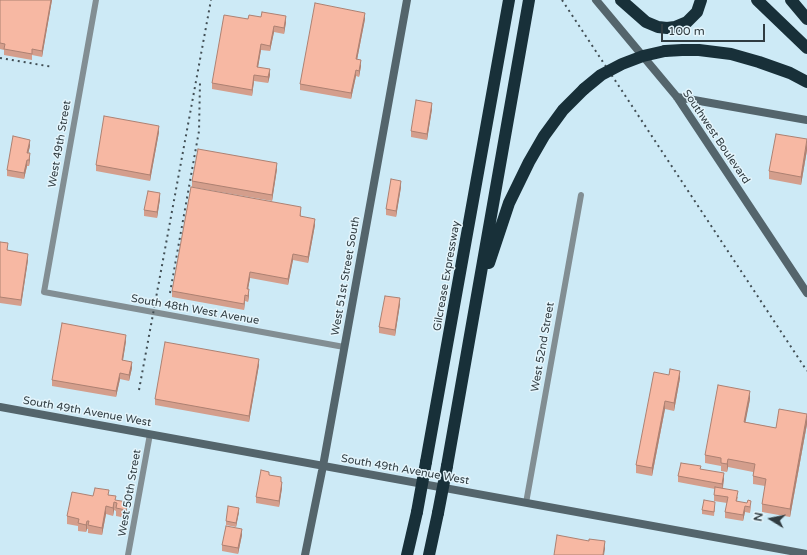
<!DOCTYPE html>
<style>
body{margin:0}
#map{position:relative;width:807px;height:555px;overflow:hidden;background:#cdeaf6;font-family:"Varela Round",sans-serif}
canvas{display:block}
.north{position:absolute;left:751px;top:499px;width:40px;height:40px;-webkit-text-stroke:3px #e4f5fc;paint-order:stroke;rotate:280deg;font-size:11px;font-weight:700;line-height:16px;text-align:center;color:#303c41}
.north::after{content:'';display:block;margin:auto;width:14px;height:18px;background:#303c41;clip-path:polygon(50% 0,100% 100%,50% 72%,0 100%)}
.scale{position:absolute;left:661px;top:24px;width:104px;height:18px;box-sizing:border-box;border:2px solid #303c41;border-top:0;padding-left:5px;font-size:12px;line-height:14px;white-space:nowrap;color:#303c41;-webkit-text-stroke:3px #e4f5fc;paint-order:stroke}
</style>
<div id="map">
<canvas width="807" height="555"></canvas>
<div class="north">N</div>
<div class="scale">100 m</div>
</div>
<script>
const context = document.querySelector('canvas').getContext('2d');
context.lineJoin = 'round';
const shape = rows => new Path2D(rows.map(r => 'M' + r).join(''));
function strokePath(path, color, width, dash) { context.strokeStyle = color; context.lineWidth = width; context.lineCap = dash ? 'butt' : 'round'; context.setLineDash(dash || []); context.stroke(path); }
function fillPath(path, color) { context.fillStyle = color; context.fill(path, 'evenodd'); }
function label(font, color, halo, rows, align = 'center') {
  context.font = font + ' "Varela Round",sans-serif'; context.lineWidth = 3; context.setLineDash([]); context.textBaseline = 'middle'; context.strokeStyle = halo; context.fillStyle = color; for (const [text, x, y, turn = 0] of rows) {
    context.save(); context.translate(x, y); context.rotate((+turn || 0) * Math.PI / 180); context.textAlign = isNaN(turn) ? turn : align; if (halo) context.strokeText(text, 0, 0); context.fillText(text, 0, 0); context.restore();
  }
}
strokePath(shape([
 [96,0,44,292,344,347],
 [526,503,581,195],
 [128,555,150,434]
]), '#828e93', 6);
strokePath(shape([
 [596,0,677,97,807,293],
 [677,97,807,120],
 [0,407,807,554],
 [305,555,323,466,407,0]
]), '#54656c', 8);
strokePath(shape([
 [621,0,646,22,658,27,667,28,675,27,687,22,697,12,701,0],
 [757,0,807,48],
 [791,0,807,19],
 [665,51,682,50,699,50,731,54,759,62,790,73,807,82],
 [489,263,509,203,529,162,544,136,563,110,584,89],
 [426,462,509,0],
 [447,466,529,0],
 [407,555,417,512],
 [429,555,438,513]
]), '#183039', 12);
strokePath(shape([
 [562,0,807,371],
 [0,58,53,67],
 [170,293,199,131,200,82],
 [139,390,211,0]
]), '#414e54', 2, [2, 4]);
strokePath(shape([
 [584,89,601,75,622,64,643,56,665,51],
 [417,512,426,462],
 [438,513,447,466]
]), '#183039', 12);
fillPath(shape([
 [0,0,52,0,42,57,32,55,32,60,4,55,4,50,0,49],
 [248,19,286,22,284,34,274,32,270,51,261,50,258,67,270,75,268,83,254,81,252,96,212,89,212,83],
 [365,19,357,60,361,66,359,77,356,76,351,99,300,90,300,84],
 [432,109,427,140,411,137,411,131],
 [159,132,150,181,96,171,96,165],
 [807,139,807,150,801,185,769,179,769,171],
 [30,146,28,153,30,159,29,166,27,166,24,179,7,176,7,170],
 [277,169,272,201,192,187,192,181],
 [401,187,396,217,386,215,386,209],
 [160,199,157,218,144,216,144,210],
 [301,213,301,216,315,225,308,263,293,260,288,285,250,278,248,289,249,295,248,302,245,301,244,310,172,297,172,291],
 [0,242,8,250,28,260,21,306,0,303],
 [400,304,395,336,379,333,379,327],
 [126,341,123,360,132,368,129,381,120,379,116,397,52,386,52,380],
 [259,365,249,422,155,405,155,399],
 [669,375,680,378,674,411,665,409,652,476,636,473,636,465],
 [750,399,745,422,776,428,807,414,807,424,790,517,762,512,762,504,765,486,753,484,753,472,728,467,727,472,721,471,721,466,705,463,705,455],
 [701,469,724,479,723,488,738,497,737,501,751,507,750,513,745,512,743,521,725,518,725,512,727,503,714,501,714,495,715,489,678,482,678,476],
 [269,475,281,482,282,488,279,507,256,503,256,497],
 [109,495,127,510,126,518,116,516,116,511,114,510,113,516,106,514,102,535,88,533,88,529,87,529,86,532,78,531,78,526,67,524,67,516,93,496],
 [715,506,714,516,702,514,702,510],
 [239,512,236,527,226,525,226,521],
 [242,535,238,554,222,551,222,545]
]), '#d49e8c');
fillPath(shape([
 [51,0,52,0,42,57,42,51],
 [365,13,365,19,356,65,356,59],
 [286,16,286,22,284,34,284,28],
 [274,26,274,32,270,51,270,46],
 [261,44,261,50,257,73,257,67],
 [361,60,361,66,359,77,359,71],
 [270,69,270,75,268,83,268,77],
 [356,70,356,76,351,99,351,93],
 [254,75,254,81,252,96,252,90],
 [432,103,432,109,427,140,427,134],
 [159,126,159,132,150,181,150,175],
 [30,140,30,146,27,159,27,153],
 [807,142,807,150,801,185,801,177],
 [30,153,30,159,29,166,29,160],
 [27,160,27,166,24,179,24,173],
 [277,163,277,169,272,201,272,195],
 [401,181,401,187,396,217,396,211],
 [160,193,160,199,157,218,157,212],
 [315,219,315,225,308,263,308,257],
 [28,254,28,260,21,306,21,300],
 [293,254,293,260,288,285,288,279],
 [250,272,250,278,247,295,247,289],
 [249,289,249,295,248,302,248,296],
 [245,295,245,301,244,310,244,304],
 [400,298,400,304,395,336,395,330],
 [126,335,126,341,122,366,122,360],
 [259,359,259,365,249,422,249,416],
 [132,362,132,368,129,381,129,375],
 [680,371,680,378,674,411,674,403],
 [120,373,120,379,116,397,116,391],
 [750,391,750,399,744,430,744,422],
 [665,401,665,409,652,476,652,468],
 [807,416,807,424,790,517,790,509],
 [728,459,728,467,727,472,727,464],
 [724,473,724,479,722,490,722,484],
 [282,482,282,488,279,507,279,501],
 [114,502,114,510,113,516,113,508],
 [127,502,127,510,126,518,126,510],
 [106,506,106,514,102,535,102,528],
 [745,506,745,512,743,521,743,515],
 [239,508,239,512,236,527,236,523],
 [87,521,87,529,86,532,86,525],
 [242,529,242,535,238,554,238,548],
 [605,541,605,549,604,555,603,555]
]), '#ad8172');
const building = shape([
 [0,0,51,0,42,51,32,49,32,54,4,49,5,44,0,43,0,0],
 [315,3,365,13,356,59,361,60,359,71,356,70,351,93,300,84,315,3],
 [262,12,286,16,284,28,274,26,270,46,261,44,257,67,270,69,268,77,254,75,252,90,212,83,224,15,248,19,249,15,261,17,262,12],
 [416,100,432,103,427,134,411,131,416,100],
 [104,116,159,126,150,175,96,165,104,116],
 [776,134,807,139,801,177,769,171,776,134],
 [13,136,30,140,27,153,30,153,29,160,27,160,24,173,7,170,13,136],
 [198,149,277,163,272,195,192,181,198,149],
 [391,179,401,181,396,211,386,209,391,179],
 [191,187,301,207,300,216,315,219,308,257,293,254,288,279,250,272,247,289,249,289,248,296,245,295,244,304,172,291,191,187],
 [148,191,160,193,157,212,144,210,148,191],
 [0,242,8,243,7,250,28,254,21,300,0,297,0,242],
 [385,296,400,298,395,330,379,327,385,296],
 [62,323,126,335,122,360,132,362,129,375,120,373,116,391,52,380,62,323],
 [165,342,259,359,249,416,155,399,165,342],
 [670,369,680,371,674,403,665,401,652,468,636,465,654,372,669,375,670,369],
 [718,385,750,391,744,422,776,428,779,409,807,414,790,509,762,504,766,479,753,476,755,464,728,459,727,464,721,463,721,458,705,455,718,385],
 [681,463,701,466,700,469,724,473,722,484,678,476,681,463],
 [261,470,269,472,269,475,281,477,281,482,282,482,279,501,256,497,261,470],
 [715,487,738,491,736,501,747,503,748,500,751,501,750,507,745,506,743,515,725,512,728,497,714,495,715,487],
 [95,488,109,490,108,495,116,496,115,500,127,502,126,510,116,508,117,503,114,502,113,508,106,506,102,528,88,525,89,521,87,521,86,525,78,523,79,519,67,516,72,492,93,496,95,488],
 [704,500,715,502,714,512,702,510,704,500],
 [228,506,239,508,236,523,226,521,228,506],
 [226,526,242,529,238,548,222,545,226,526],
 [557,535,589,541,589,539,605,541,603,555,554,555,557,535]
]);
fillPath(building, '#f7b8a3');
strokePath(building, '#ad8172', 1);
label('11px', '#303c41', '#e4f5fc', [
 ["Southwest Boulevard",716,137,56],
 ["West 49th Street",60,144,-80],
 ["West 51st Street South",346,276,-80],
 ["Gilcrease Expressway",447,276,-80],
 ["South 48th West Avenue",195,310,10],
 ["West 52nd Street",543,347,-80],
 ["South 49th Avenue West",87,412,10],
 ["South 49th Avenue West",405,470,10],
 ["West 50th Street",130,493,-80]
]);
</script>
